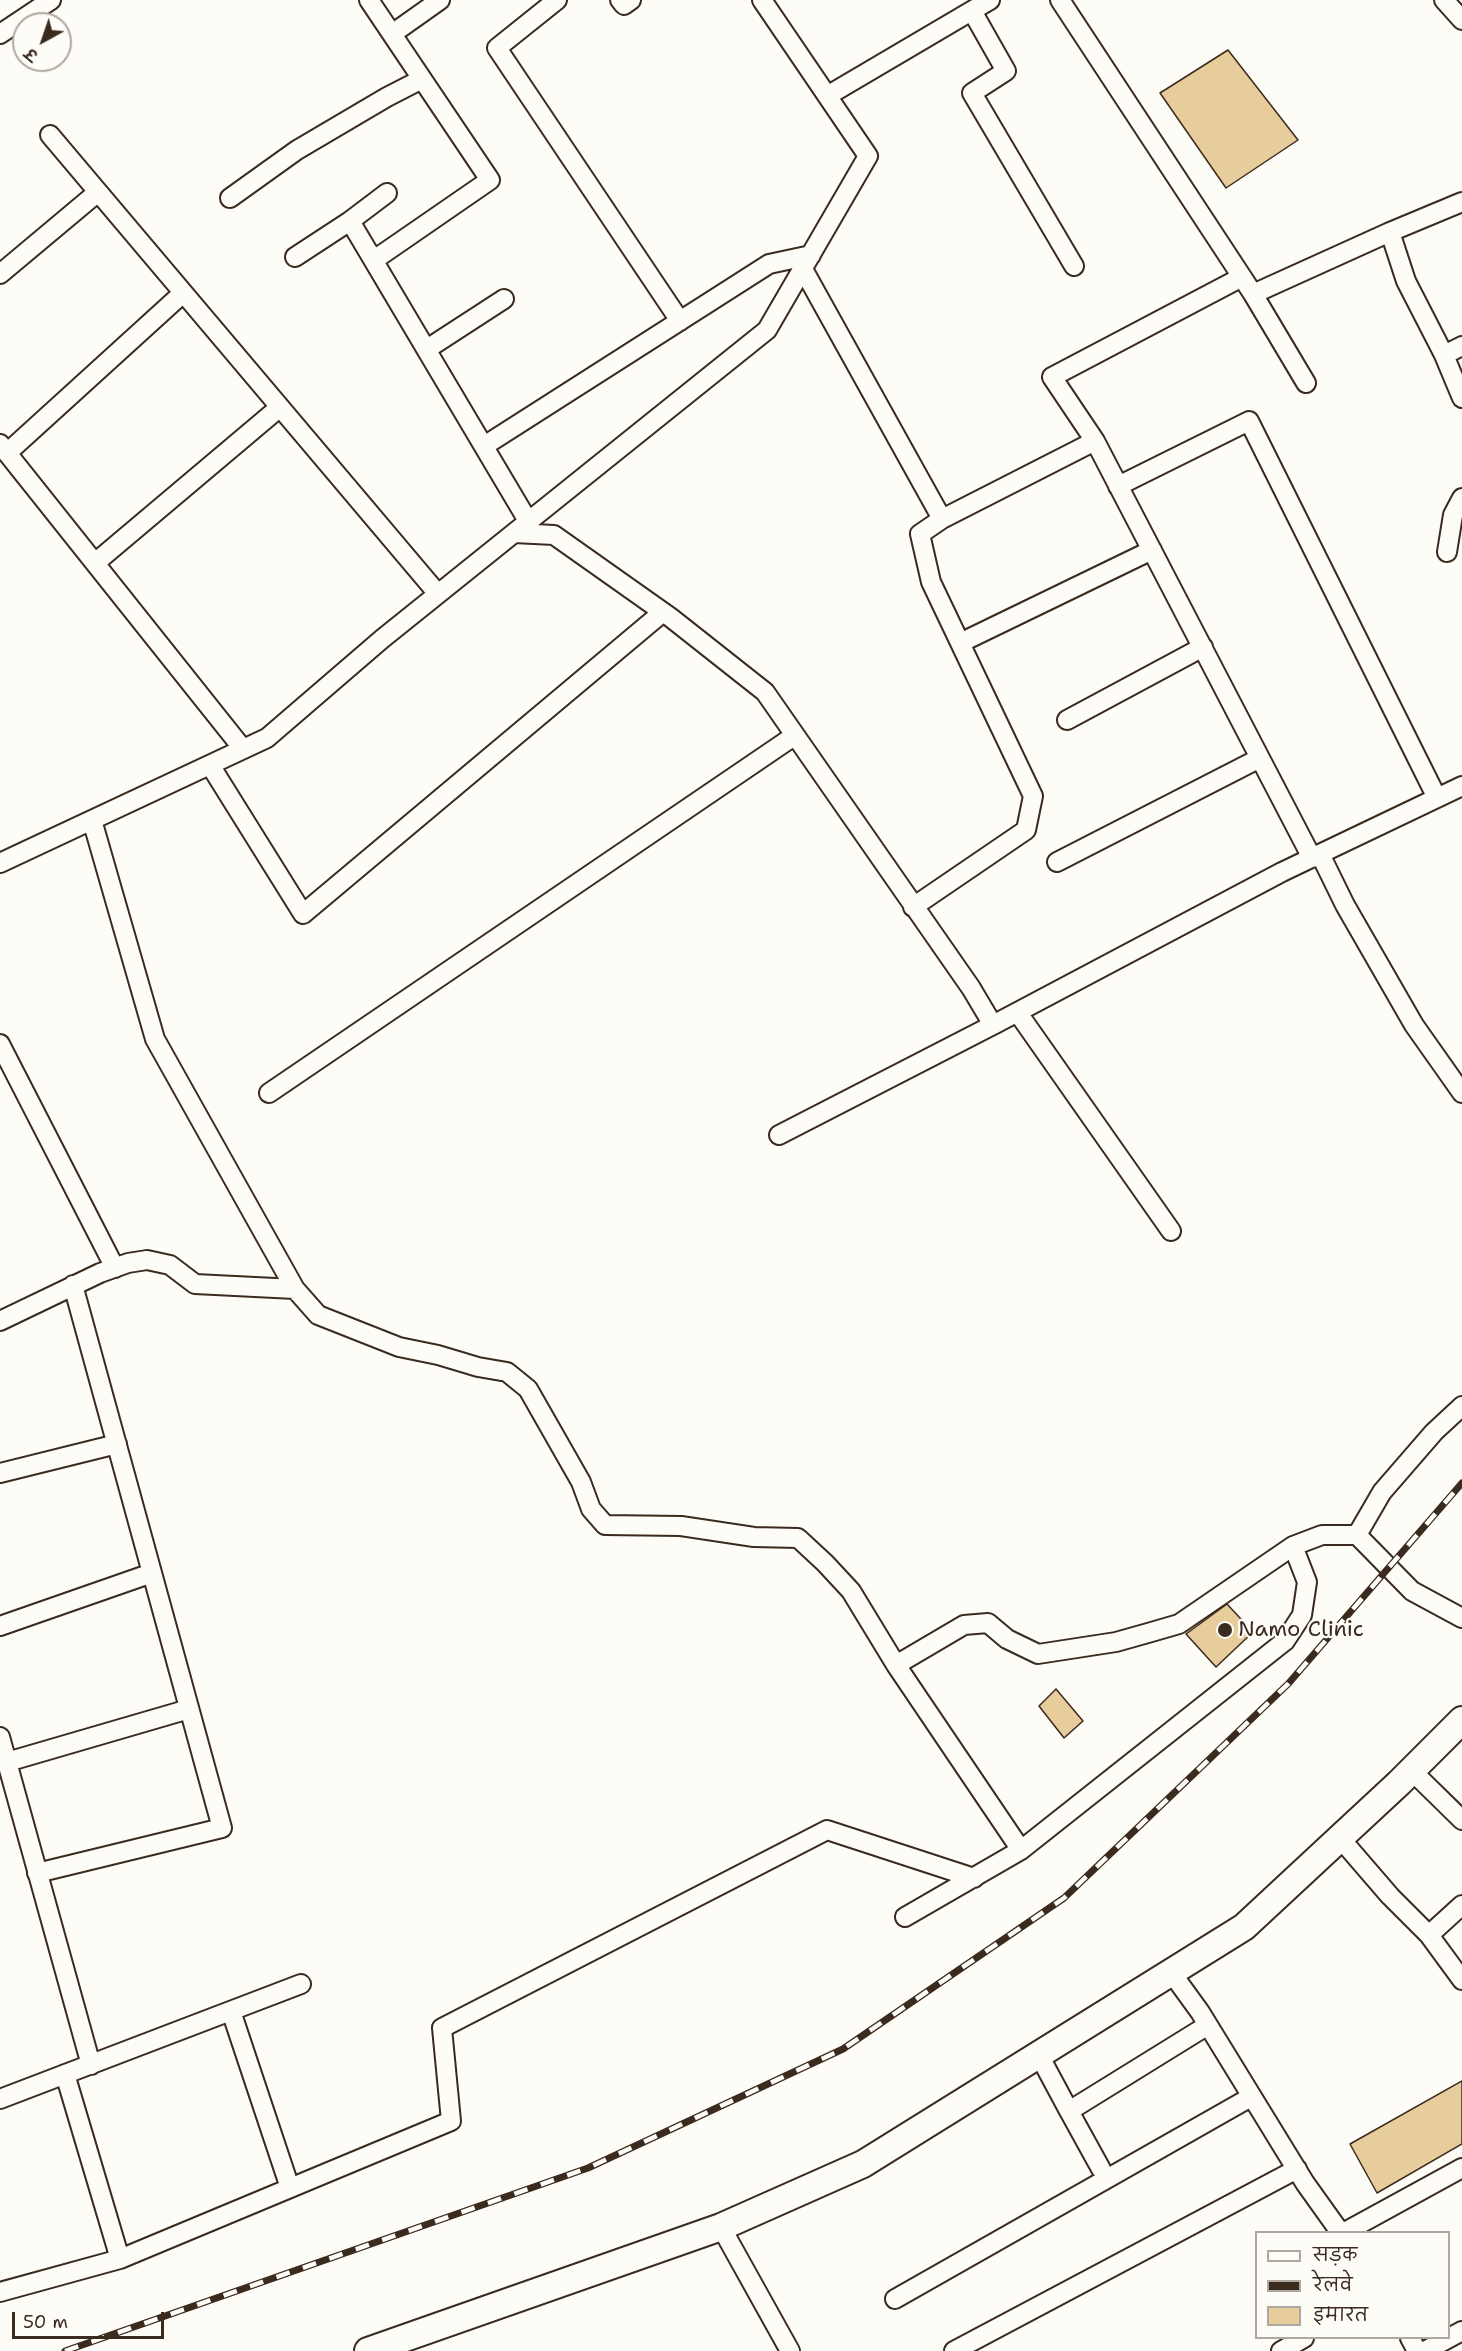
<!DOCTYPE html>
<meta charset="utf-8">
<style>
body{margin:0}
#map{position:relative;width:1462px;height:2351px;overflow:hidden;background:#fdfcf7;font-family:"Shantell Sans","Playpen Sans Deva",sans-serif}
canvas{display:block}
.legend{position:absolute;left:1255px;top:2231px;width:195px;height:108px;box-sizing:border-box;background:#fdfcf7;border:2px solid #afa8a0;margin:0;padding:8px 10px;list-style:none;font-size:18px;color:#3b2a1e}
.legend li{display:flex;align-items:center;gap:12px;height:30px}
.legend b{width:30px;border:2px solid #afa8a0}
.north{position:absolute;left:12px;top:12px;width:60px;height:60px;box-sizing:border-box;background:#fdfcf7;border:2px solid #afa8a0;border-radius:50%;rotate:220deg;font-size:16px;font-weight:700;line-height:24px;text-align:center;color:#3b2a1e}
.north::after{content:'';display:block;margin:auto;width:21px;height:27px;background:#3b2a1e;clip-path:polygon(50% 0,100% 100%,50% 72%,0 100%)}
.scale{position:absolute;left:12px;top:2312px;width:152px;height:27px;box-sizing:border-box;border:3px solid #3b2a1e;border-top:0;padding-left:8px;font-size:18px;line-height:21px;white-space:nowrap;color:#3b2a1e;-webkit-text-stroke:4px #fdfcf7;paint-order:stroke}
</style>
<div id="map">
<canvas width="1462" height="2351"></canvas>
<ul class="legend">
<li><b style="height:8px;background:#fdfcf7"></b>सड़क</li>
<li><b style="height:8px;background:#3b2a1e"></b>रेलवे</li>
<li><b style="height:16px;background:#e7cc9c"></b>इमारत</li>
</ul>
<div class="north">उ</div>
<div class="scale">50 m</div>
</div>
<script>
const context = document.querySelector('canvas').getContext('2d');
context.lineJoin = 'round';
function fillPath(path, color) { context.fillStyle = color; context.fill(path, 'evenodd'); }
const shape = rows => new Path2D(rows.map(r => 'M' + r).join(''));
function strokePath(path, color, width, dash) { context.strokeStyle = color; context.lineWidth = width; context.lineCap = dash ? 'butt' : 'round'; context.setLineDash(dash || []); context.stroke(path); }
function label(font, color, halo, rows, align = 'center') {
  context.font = font + ' "Shantell Sans",sans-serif'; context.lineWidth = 4.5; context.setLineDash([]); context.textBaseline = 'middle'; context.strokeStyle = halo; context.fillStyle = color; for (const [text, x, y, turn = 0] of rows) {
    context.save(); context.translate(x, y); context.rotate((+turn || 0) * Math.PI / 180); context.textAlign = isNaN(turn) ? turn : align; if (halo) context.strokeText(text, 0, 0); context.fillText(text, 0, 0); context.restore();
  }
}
const building = shape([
 [1228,50,1298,140,1226,188,1160,93,1228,50],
 [1227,1604,1253,1632,1216,1667,1186,1634,1227,1604],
 [1056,1689,1083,1721,1064,1738,1039,1706,1056,1689],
 [1462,2081,1462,2144,1377,2193,1350,2144,1462,2081]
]);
fillPath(building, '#e7cc9c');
strokePath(building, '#3b2a1e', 1.5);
const street = shape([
 [369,0,490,180,374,260],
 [557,0,497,48,680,321],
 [620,0,624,5,631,0],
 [1060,0,1242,277],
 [1444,0,1462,20],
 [972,11,1006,71,972,93,1074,266],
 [0,34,51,0],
 [392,34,440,0],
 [827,96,990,0],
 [50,135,438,594],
 [230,198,297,150,387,97,422,79],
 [350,221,387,193],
 [1390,232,1406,281,1444,355,1462,398],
 [295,257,350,221,528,521],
 [803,269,942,519],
 [0,274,98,192],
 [1253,294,1306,383],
 [427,349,504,299],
 [1444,355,1462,346],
 [0,444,243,749],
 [484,446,769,264,811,255],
 [7,453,183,293],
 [1118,486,1249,421,1437,798],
 [514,533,767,330,868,156,762,0],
 [1447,552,1453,515,1462,498],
 [95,563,280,407],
 [960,643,1152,550],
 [1067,720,1203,647],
 [210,765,303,914,663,612],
 [92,820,155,1039,295,1289,318,1315,399,1347,438,1355,478,1367,507,1372,528,1389,581,1482,591,1509,605,1525,681,1526,754,1537,798,1538,825,1563,851,1591,896,1665,964,1625,988,1623,1007,1639,1038,1654,1116,1642,1148,1633,1179,1624,1293,1546,1322,1535,1357,1535],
 [1320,854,1345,905,1414,1025,1462,1093],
 [1312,858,1095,441,1052,377,1242,277,1253,294,1390,232,1462,202],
 [1057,862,1260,758],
 [0,863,267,738,382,639,514,533,554,535,670,617,765,692,971,988,993,1025,1282,872,1462,786],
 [913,907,1026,830,1033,796,931,582,920,534,942,519,1095,441],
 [1018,1013,1171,1231],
 [0,1044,115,1268],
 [269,1093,794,736],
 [779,1135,993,1025],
 [0,1321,100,1273,128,1263,147,1260,170,1265,195,1284,295,1289],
 [1462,1406,1434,1432,1382,1492,1357,1535,1412,1591,1462,1618],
 [0,1473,117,1444],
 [0,1626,152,1573],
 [896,1665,1021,1850],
 [0,1737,91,2065],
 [7,1762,189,1709],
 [1412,1771,1462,1820],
 [1340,1838,1390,1896,1429,1935,1462,1980],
 [37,1873,222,1828,73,1285],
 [905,1917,1021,1850,1285,1641,1302,1615,1307,1582,1293,1546],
 [1429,1935,1462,1905],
 [1171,1972,1200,2012,1305,2183,1340,2232],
 [231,2011,290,2188],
 [1039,2055,1069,2111],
 [65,2074,120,2259],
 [0,2099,301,1984],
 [1101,2169,1069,2111,1208,2025],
 [721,2227,790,2351],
 [1345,2232,1462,2168],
 [0,2292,120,2259,451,2121,442,2028,827,1830,974,1878],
 [895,2299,1251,2097],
 [1410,2338,1417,2351],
 [954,2351,1297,2169],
 [1281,2351,1304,2338],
 [1425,2351,1462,2331]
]);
const secondary = shape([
 [368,2351,721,2227,863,2164,1244,1927,1399,1783,1462,1720]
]);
strokePath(street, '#3b2a1e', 22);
strokePath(secondary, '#3b2a1e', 30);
strokePath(street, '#fdfcf7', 18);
strokePath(secondary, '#fdfcf7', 26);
const rail = shape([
 [65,2351,588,2168,843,2049,1064,1898,1288,1684,1462,1483]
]);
strokePath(rail, '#3b2a1e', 7);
strokePath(rail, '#fdfcf7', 4.5, [14]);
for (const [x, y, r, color] of [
 [1225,1630,8,"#3b2a1e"]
]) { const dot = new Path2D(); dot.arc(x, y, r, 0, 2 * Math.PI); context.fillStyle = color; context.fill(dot); strokePath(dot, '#fdfcf7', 2); }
label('22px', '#3b2a1e', '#fdfcf7', [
 ["Namo Clinic",1238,1630]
], 'left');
</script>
